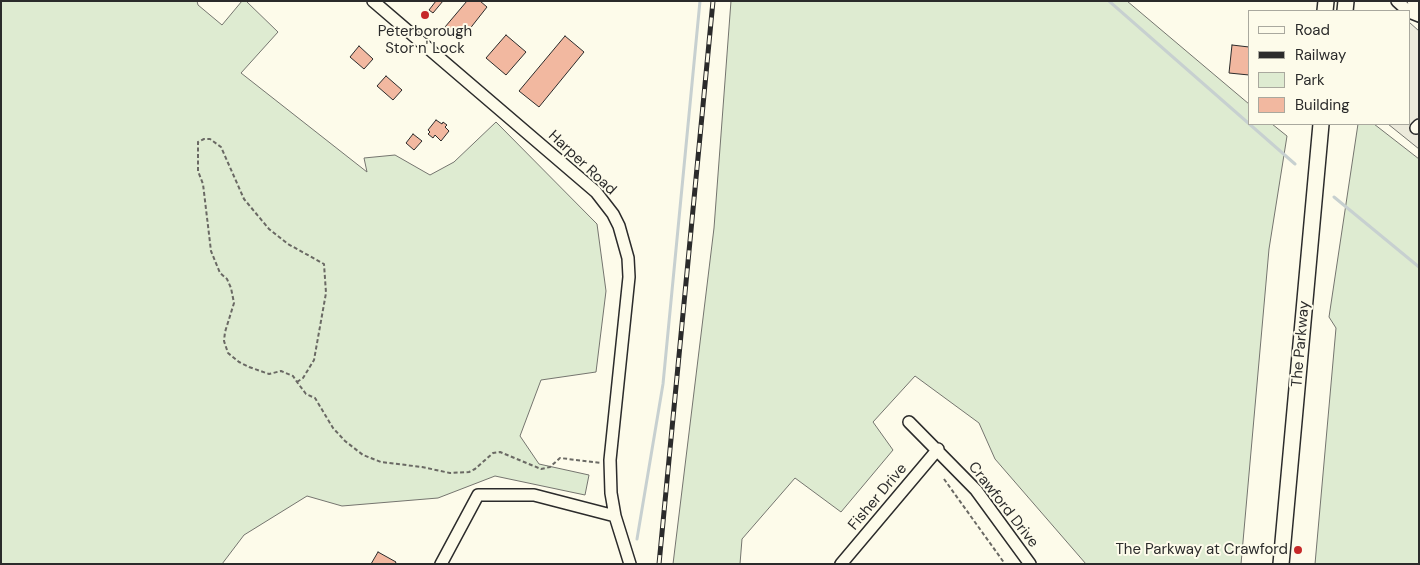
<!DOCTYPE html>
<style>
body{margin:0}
#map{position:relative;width:1420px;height:565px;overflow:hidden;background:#fdfbea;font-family:"DM Sans",sans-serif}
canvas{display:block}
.frame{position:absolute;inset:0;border:2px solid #2b2b2b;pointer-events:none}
.legend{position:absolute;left:1248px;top:10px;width:162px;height:115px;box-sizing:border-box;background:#fdfbea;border:1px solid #a9a89e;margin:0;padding:6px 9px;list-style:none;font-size:15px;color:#2b2b2b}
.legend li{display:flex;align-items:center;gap:10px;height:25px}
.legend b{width:25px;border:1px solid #a9a89e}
</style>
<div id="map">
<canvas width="1420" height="565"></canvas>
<div class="frame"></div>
<ul class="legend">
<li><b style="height:6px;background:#fdfbea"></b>Road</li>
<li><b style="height:6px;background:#2b2b2b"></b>Railway</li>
<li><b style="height:14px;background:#deebd1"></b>Park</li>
<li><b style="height:14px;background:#f2b8a0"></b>Building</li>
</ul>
</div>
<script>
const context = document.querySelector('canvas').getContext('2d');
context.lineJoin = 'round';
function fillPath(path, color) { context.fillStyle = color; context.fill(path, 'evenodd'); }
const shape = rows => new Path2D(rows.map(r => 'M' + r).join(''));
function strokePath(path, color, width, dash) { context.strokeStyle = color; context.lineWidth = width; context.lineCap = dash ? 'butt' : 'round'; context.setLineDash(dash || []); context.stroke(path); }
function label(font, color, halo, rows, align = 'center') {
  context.font = font + ' "DM Sans",sans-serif'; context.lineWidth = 4; context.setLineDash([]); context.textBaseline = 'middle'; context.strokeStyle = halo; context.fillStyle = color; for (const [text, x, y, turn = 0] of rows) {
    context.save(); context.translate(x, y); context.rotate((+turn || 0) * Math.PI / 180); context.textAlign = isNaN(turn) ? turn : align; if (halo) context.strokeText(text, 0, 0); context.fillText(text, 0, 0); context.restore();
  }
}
const green = shape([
 [1,1,197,1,198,5,222,25,242,1,246,1,278,32,241,73,367,172,364,158,395,155,430,175,454,162,496,122,597,224,606,291,596,372,541,380,520,436,539,464,589,475,585,495,495,476,438,498,342,506,307,496,244,535,222,564,1,564,1,1],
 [731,1,1127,1,1249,104,1249,124,1272,124,1287,136,1269,249,1241,564,1086,564,995,459,979,423,915,376,873,422,893,450,841,512,795,478,742,539,740,564,673,564,714,228,731,1],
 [1358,124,1374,124,1419,159,1419,564,1315,564,1336,328,1329,317,1358,124]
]);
fillPath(green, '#deebd1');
strokePath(green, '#74746e', 1);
const parking = shape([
 [1409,22,1419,31,1419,149,1388,124,1409,124,1409,22]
]);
fillPath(parking, '#eceadb');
strokePath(parking, '#74746e', 1);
strokePath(shape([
 [1109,1,1295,164],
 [1334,197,1419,267],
 [637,539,663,384,700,1]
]), '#c7d0d0', 3);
const building = shape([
 [436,1,443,1,433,13,429,10,436,1],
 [467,1,480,1,487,7,461,40,445,27,467,1],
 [506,35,526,52,506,75,486,58,506,35],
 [565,36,584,52,539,107,519,91,565,36],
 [1232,45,1249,47,1249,75,1229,73,1232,45],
 [359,46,373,59,364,69,350,57,359,46],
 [386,76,402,90,393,100,377,86,386,76],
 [436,120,442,124,443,122,447,125,445,127,449,131,441,141,435,135,433,138,428,134,430,132,428,130,436,120],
 [413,134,422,141,414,150,406,143,413,134],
 [378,552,396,562,395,564,371,564,378,552]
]);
fillPath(building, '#f2b8a0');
strokePath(building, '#2b2b2b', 1);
const minor = shape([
 [373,1,596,192,613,214,619,226,628,258,629,277,610,460,611,493,615,516,630,564],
 [1397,1,1408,11],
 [1413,1,1419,8],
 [1409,12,1419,16],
 [1416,128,1419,125],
 [909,422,976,490,1030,564],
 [441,564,478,495,534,495,615,516],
 [841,564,938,449]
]);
const major = shape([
 [1325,11,1326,1],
 [1345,11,1346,1],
 [1281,564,1321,124]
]);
strokePath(minor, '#2b2b2b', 14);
strokePath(major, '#2b2b2b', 18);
strokePath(shape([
 [297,382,303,378,314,360,326,293,324,264,288,244,269,229,244,199,221,147,210,139,204,139,198,142,198,171,203,184,211,251,220,273,227,279,231,288,234,303,225,332,224,341,228,353,239,362,249,367,269,374,281,371,293,376,297,382,306,394,315,398,333,428,345,441,363,455,381,462,422,467,450,473,469,472,475,469,493,453,500,452,541,469,550,467,560,458,601,463],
 [944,479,1005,564]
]), '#6a6964', 2, [4, 2.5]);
strokePath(minor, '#fdfbea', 11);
strokePath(major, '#fdfbea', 15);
const rail = shape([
 [659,564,713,1]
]);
strokePath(rail, '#2b2b2b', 5);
strokePath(rail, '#fdfbea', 3, [9]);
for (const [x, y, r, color] of [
 [425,15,5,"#c62828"],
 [1298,550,5,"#c62828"]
]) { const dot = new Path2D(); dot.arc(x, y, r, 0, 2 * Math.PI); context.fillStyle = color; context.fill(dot); strokePath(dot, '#fdfbea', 2); }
label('15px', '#2b2b2b', '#fdfbea', [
 ["Peterborough",425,32],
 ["Stor n' Lock",425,49],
 ["The Parkway at Crawford",1288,550,"right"]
]);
label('15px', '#2b2b2b', '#fdfbea', [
 ["Harper Road",582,163,43],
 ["The Parkway",1301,344,-85],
 ["Fisher Drive",878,497,-50],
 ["Crawford Drive",1003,505,52]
]);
</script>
